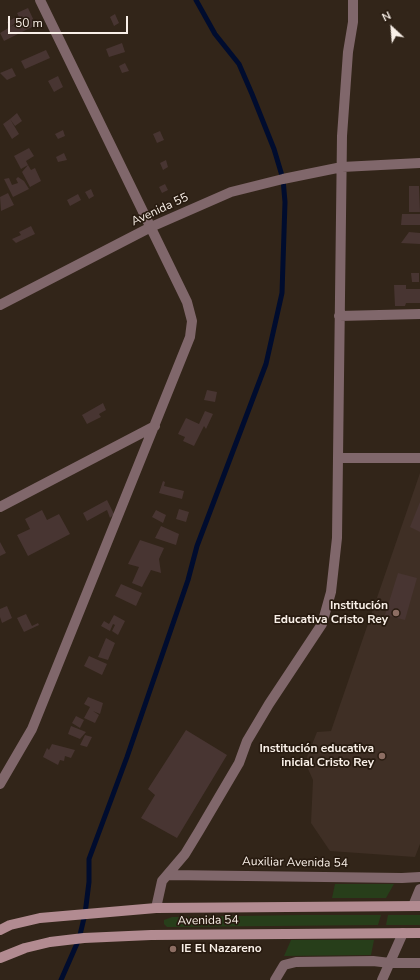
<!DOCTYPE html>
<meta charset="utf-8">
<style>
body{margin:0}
#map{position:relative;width:420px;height:980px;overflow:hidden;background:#322519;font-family:"Nunito Sans",sans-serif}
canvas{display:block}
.north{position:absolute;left:372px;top:8px;width:40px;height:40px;-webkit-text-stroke:3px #281b10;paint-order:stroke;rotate:334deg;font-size:11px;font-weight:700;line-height:16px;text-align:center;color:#f9f0e8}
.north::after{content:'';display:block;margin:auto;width:14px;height:18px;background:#f9f0e8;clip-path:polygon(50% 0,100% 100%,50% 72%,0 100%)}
.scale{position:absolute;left:8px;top:16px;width:120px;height:18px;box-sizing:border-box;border:2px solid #f9f0e8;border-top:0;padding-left:5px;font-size:12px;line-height:14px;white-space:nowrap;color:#f9f0e8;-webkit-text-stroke:3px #281b10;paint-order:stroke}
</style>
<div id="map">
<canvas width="420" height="980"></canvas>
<div class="north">N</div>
<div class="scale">50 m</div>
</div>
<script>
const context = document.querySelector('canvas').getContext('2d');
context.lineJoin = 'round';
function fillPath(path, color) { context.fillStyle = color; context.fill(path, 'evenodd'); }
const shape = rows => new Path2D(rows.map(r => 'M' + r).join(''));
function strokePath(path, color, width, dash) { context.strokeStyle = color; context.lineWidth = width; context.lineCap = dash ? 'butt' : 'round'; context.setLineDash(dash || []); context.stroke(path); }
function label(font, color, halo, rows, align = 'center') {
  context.font = font + ' "Nunito Sans",sans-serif'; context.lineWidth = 3.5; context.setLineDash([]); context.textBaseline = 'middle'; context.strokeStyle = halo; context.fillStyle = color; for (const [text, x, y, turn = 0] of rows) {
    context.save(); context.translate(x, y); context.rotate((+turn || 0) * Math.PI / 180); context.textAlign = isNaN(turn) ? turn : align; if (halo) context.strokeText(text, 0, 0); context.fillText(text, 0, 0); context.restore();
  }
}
fillPath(shape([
 [420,473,420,844,415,857,330,851,311,823,313,780,305,762,317,732,331,731]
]), '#3f2f25');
fillPath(shape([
 [335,884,394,884,386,898,332,898],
 [301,915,381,915,378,925,172,927,167,927,164,924,164,920,172,917],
 [388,915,420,915,420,925,386,925],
 [291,940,374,940,371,955,284,956]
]), '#273e1a');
strokePath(shape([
 [61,980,79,939,85,914,89,882,89,859,127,757,188,580,197,546,266,364,282,293,285,202,283,179,274,149,252,94,239,64,215,34,196,0]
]), '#000c2e', 5);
fillPath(shape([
 [28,8,36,25,4,41,0,33,10,27,7,22,16,17,17,22,10,27,30,17,21,21,17,13],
 [115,14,119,23,114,26,110,17],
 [122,43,125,52,109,57,106,49],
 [46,50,50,58,25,69,21,61],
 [125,63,129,71,122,73,119,66],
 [12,68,16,76,7,80,0,73],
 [58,76,63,87,54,92,48,81],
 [17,113,22,121,15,126,10,119],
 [10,119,19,134,12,139,3,124],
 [63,130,65,136,58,139,55,134],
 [160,131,164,140,157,143,153,134],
 [29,148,34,156,26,161,28,165,21,169,14,156],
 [64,153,67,160,58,162,56,157],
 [166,160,168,167,163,170,160,163],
 [28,165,31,170,35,168,41,181,30,187,22,172],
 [18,177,24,181,29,189,13,197,4,179,9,178,12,185,18,183,16,179],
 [165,184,168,190,162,193,159,187],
 [409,186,419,186,420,212,409,212],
 [91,189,94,196,89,199,85,192],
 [8,193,14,205,1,211,0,197],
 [78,194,81,200,70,206,67,200],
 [402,214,420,214,420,225,401,225],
 [31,226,35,234,16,243,12,239,21,235,19,232],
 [409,232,420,233,420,244,401,243],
 [411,273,419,273,419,282,412,282],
 [394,285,406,285,406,289,420,289,420,303,406,303,405,306,395,306],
 [207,390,217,392,215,402,204,400],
 [103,403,106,410,99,414,101,417,87,424,82,415],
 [205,411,213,414,206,429,204,426,194,446,183,441,185,437,178,434,186,418,199,424],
 [163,481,165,482,164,486,184,491,182,499,159,493],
 [107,500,114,514,110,518,107,510,87,521,83,513],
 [420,502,420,532,410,527],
 [179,509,189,512,186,522,176,519],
 [42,510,47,520,59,514,70,534,28,556,17,535,30,529,25,519],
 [156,510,166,515,163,523,152,517],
 [161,526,179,534,176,545,155,538],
 [140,540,164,548,159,559,161,573,151,570,142,587,132,583,139,567,128,564],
 [0,542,6,553,0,556],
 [398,573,417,578,405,620,385,615],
 [121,584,142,593,136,606,115,596],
 [7,606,12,618,2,623,0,617,0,609],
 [26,614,32,626,38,623,39,625,24,632,17,618],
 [114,615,125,621,118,635,112,631,115,625,113,624,110,631,101,626,104,621,109,624],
 [106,638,115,643,108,660,98,657],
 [89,656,107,664,102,675,84,666],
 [88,697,103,703,100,714,93,711,99,715,95,723,84,718,90,707,84,704],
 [76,716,84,720,80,728,72,723],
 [71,726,86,732,80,739,68,734],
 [186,730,227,755,177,838,141,818,155,795,148,789],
 [85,735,92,737,87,747,80,745],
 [52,744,75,750,71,758,65,756,64,761,60,760,58,765,43,757,47,748,49,750]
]), '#483532');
strokePath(shape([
 [0,305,151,227,231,192,283,179,342,167,420,163],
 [339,316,420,314],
 [339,458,420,458],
 [0,507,155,426],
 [0,784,32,729,190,337,192,321,187,302,40,0],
 [169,875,402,878,420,877],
 [413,906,420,889],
 [156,908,162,881,185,854,199,831,239,763,247,741,269,704,322,624,331,592,337,538,342,136,348,52,353,22,353,0],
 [275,980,284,965,296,962,373,961,390,963,420,963],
 [382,980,403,933]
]), '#80676b', 10);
strokePath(shape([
 [0,930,10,925,40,918,156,908,420,906],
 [0,958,25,948,50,942,84,938,151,935,420,933]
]), '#b28b91', 10);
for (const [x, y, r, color] of [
 [396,613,4,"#8d6e63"],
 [382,756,4,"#8d6e63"],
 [173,949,4,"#8d6e63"]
]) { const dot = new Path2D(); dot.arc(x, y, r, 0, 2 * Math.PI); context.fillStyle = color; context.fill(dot); strokePath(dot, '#281b10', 1.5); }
label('12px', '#f9f0e8', '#281b10', [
 ["Avenida 55",160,210,-25],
 ["Auxiliar Avenida 54",295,863,1],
 ["Avenida 54",208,921,-1]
]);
label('bold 12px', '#f9f0e8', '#281b10', [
 ["Institución",388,606],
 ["Educativa Cristo Rey",388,620],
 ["Institución educativa",374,749],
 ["inicial Cristo Rey",374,763],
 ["IE El Nazareno",181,949,"left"]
], 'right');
</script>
